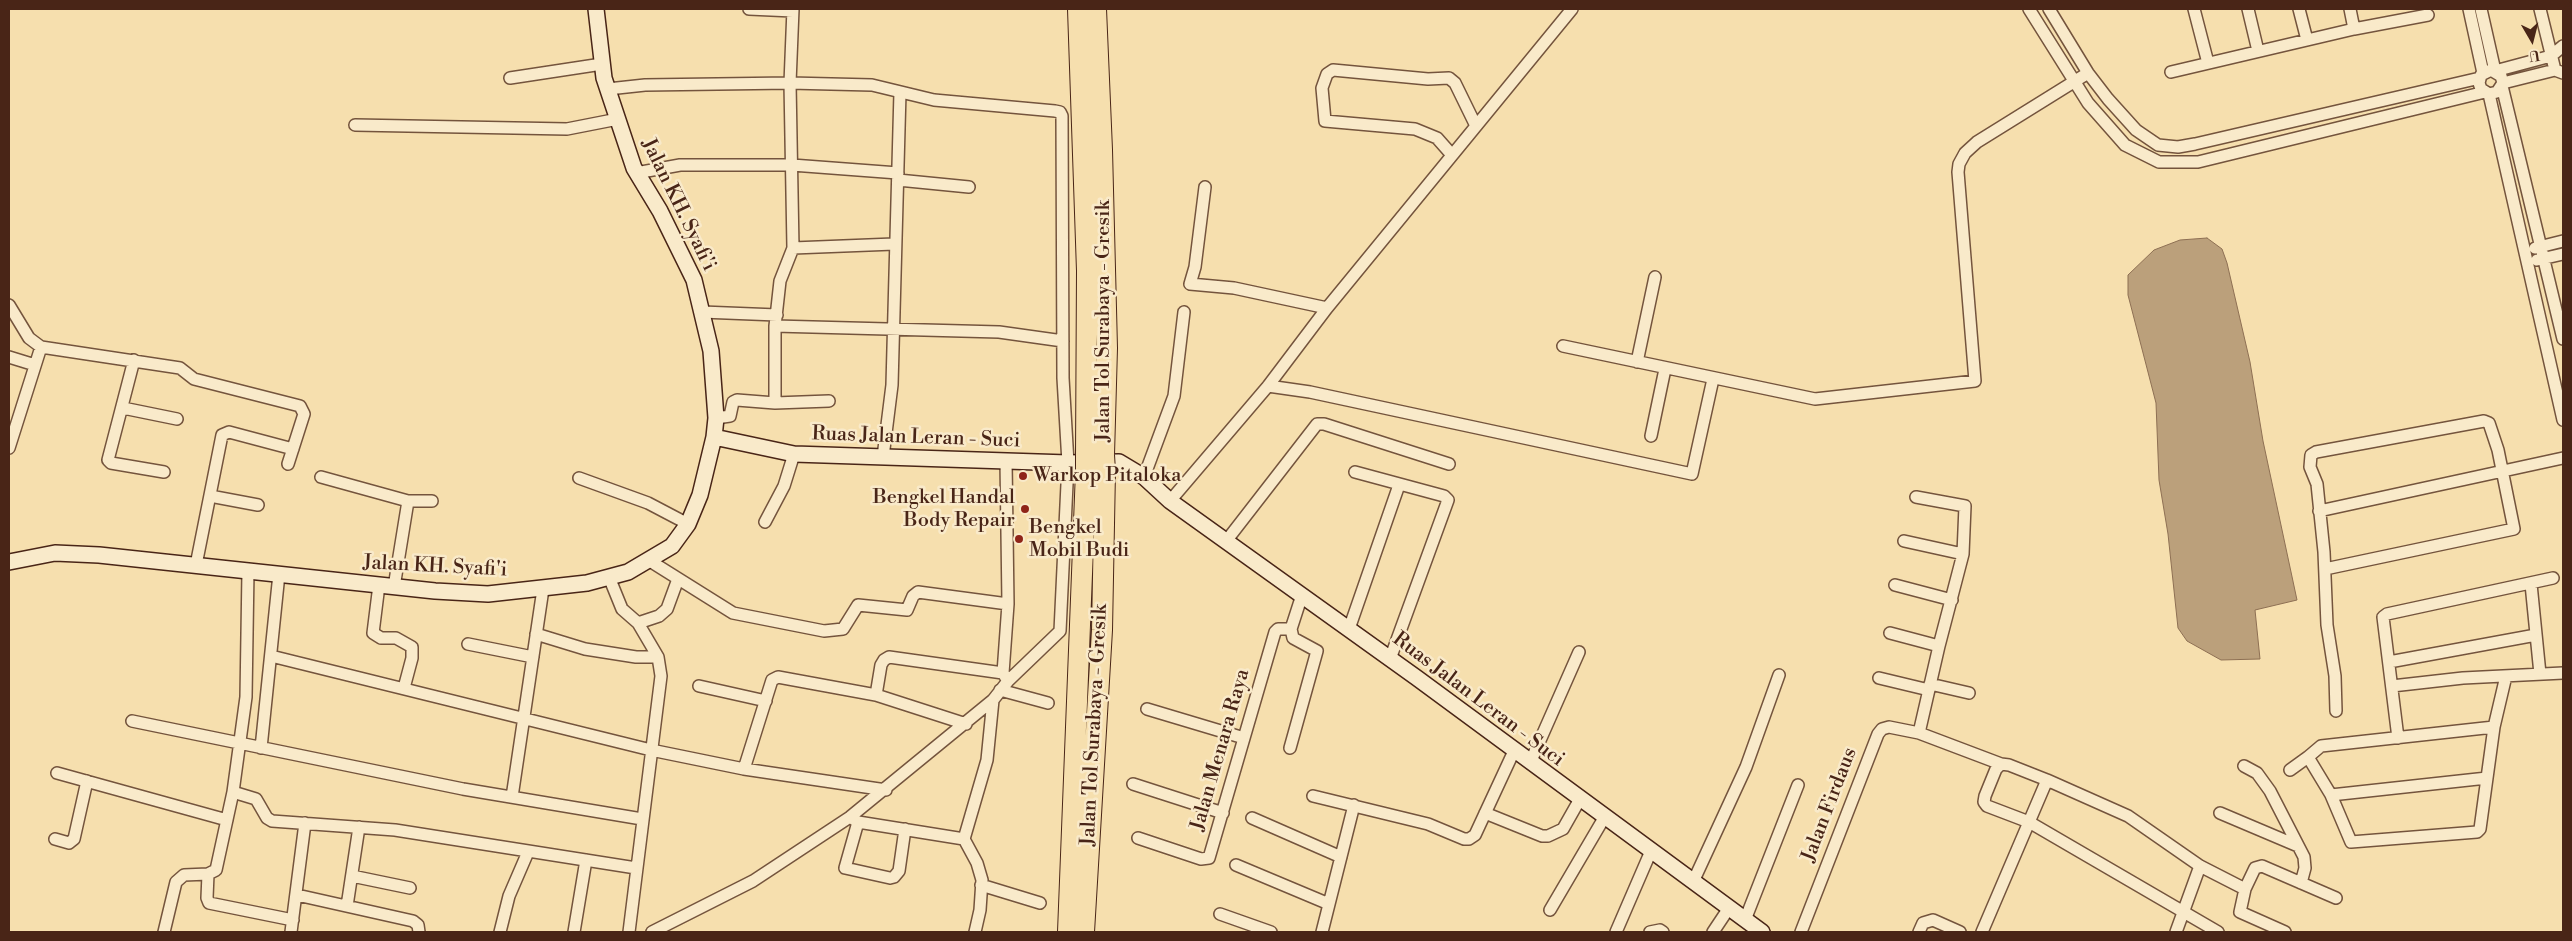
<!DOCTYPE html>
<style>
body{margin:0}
#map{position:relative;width:2572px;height:941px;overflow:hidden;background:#f6dfae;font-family:"Libre Bodoni",serif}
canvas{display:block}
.frame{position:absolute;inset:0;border:10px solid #492517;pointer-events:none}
.north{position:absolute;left:2507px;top:15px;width:50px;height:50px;-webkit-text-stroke:4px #f9eaca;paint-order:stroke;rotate:172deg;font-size:14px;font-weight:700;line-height:20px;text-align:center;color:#492517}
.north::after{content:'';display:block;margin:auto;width:18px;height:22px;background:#492517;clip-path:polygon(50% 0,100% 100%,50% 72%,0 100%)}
</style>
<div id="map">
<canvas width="2572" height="941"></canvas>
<div class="frame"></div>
<div class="north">U</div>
</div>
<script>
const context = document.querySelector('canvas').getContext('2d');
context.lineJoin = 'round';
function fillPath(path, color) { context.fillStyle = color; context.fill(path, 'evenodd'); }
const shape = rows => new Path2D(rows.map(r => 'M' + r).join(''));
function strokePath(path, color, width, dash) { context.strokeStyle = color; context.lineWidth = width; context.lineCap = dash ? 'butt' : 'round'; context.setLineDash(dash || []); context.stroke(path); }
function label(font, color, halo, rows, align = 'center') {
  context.font = font + ' "Libre Bodoni",serif'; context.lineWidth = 5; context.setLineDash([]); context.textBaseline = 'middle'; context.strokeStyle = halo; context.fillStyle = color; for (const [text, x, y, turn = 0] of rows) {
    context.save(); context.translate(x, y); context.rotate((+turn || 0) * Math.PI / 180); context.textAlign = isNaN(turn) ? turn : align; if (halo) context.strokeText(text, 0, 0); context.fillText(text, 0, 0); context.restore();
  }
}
const water = shape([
 [2207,238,2222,249,2227,263,2250,362,2263,441,2297,600,2255,610,2260,659,2221,660,2187,641,2178,628,2168,534,2159,480,2156,403,2128,295,2128,275,2154,250,2180,240,2207,238]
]);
fillPath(water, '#bba07b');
strokePath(water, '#8d6f53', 1);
const street = shape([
 [749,9,793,11],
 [2029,9,2088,103,2125,145,2159,162,2198,162,2485,92],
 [2049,9,2088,73,2108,99,2136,130,2158,145,2178,147,2195,144,2480,78],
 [2194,9,2208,63],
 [2248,9,2258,51],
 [2299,9,2307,40],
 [2350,9,2354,29],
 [2469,9,2483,73],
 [2481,9,2495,71,2551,56,2563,46],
 [2540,9,2555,70,2563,73],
 [2171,72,2354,29,2428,15],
 [510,78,602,64],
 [2503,83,2555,70],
 [2502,86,2563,339],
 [608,89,645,85,790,83,872,85,934,100,1055,111,1060,112,1062,116,1063,378,1068,463,1060,631,1008,681,993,700,850,817,753,881,652,932],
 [2489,94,2497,92,2503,83,2501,76,2491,70,2481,75,2479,83,2481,89,2489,94,2563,420],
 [355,125,567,129,618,119],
 [1452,155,1437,138,1415,129,1325,121,1322,88,1327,74,1333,70,1428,79,1449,78,1455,83,1476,126],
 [636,173,680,165,792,165,898,173],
 [898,180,969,187],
 [1205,187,1195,267,1190,284,1234,288,1327,308],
 [793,248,894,244],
 [2535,248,2563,241],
 [2537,260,2563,254],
 [9,305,29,338,41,347,180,368,194,379,300,406,304,414,288,464],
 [702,312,777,315],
 [775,326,999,332,1063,341],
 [1563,346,1815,399,1975,381,1958,172,1959,164,1965,153,1977,142,2088,73],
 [9,357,35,365],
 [134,360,108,460,111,463,164,472],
 [1637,362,1655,277],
 [1268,386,1310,392,1692,474,1713,379],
 [775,403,829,401],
 [123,408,177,419],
 [716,418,730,416,733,402,737,400,775,403,775,326,780,281,793,248,790,83,793,9],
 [1651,436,1665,369],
 [9,448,41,347],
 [883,457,892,385,900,92],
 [1006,461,1008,604,1003,673,1008,681],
 [1355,472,1444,496,1448,500,1390,659],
 [321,477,408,501,432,501],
 [1144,477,1174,396,1184,312],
 [579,478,648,503,688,524],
 [210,496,258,505],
 [1916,497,1965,506,1963,554,1939,646,1919,733],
 [1170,501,1268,386,1327,308,1572,9],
 [2319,511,2563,458],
 [765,522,784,486,794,454],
 [1227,540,1317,424,1324,424,1449,464],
 [1904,541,1963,554],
 [650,561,733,613,824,631,843,629,858,605,907,610,913,596,918,592,1008,604],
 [196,565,222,435,229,432,293,449],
 [2325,569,2514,529,2498,450,2489,423,2484,421,2316,452,2311,455,2310,467,2317,484,2324,552,2327,625,2335,676,2336,711],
 [609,577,622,609,638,623,658,657,661,676,629,932],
 [2531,584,2540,674],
 [379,585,373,633,381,638,396,638,412,647,412,658,404,688],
 [1895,585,1952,600],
 [394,587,408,501],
 [638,623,659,616,667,609,678,579],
 [1349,629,1399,485],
 [1890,633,1939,646],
 [536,634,585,649,636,657,658,657],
 [468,644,533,657],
 [271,656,651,750,744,769,886,790],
 [2389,662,2536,635],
 [1879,678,1929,690],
 [1930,684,1969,693],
 [699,686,766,701],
 [2392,686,2463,678,2563,673],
 [1000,690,1048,703],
 [876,695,881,665,884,660,889,657,1003,673],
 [1147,709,1244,738],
 [132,721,463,789,642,819],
 [2494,727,2321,746,2308,757,2331,795,2351,842,2477,832,2480,829,2494,727,2506,676],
 [2398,738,2383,617,2387,614,2553,578],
 [261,748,279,574],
 [1290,748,1317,651,1293,638,1291,629],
 [1530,763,1579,652],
 [2244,766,2257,773,2270,791,2304,857,2305,868,2301,883],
 [744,769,772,680,778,677,876,695,966,724],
 [2290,770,2308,757],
 [57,773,227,820],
 [1133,784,1223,813],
 [233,792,256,799,267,818,272,821,395,830,636,868],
 [2331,795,2487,778],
 [1313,796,1428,824,1464,839,1469,839,1475,835,1514,751],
 [512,797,543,589],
 [1485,813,1542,836,1548,836,1563,829,1580,799],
 [2220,813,2298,846],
 [1252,818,1341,857],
 [853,819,858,822,964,839],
 [858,822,845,868,890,878,894,877,899,871,905,829],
 [1138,838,1201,859,1209,858,1275,632,1278,629,1291,629,1302,595],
 [55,839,69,843,74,839,87,781],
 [1236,865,1329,904],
 [208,874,207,898,209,903,293,920],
 [352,876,410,888],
 [1693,882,1746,767,1779,675],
 [981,885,1040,903],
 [297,895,413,921,418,925,419,932],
 [347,906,359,827],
 [1550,910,1604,818],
 [1220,914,1271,932],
 [1745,920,1798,785],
 [164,932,176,882,184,875,208,874,216,870,233,792,246,697,248,571],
 [291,932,305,823],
 [500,932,509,896,528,852],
 [574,932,586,860],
 [975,932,980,910,982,880,977,863,964,839,987,760,993,700],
 [1322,932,1354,805],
 [1616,932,1651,851],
 [1650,932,1660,930,1663,932],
 [1713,932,1729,908],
 [1801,932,1878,734,1882,729,1889,727,1919,733,2001,764],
 [1919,932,1923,923,1933,920,1960,932],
 [1982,932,2047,780],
 [2176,932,2200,866],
 [2218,932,2029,822,1987,806,1984,802,1985,796,1996,769,2001,764,2009,765,2047,780,2128,816,2200,866,2245,889],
 [2285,932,2240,912,2245,889,2255,868,2262,866,2336,898]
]);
const secondary = shape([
 [714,437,794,454,1068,463,1119,462,1144,477,1170,501,1417,678,1762,932],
 [9,562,55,553,99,555,435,591,488,594,587,583,628,572,672,546,688,524,700,495,714,437,716,418,711,351,694,280,660,211,634,168,604,78,596,9]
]);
const highway = shape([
 [1078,9,1087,271,1086,455],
 [1096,9,1102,150,1107,348,1104,455],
 [1068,932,1086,471],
 [1084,932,1102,630,1105,471]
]);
strokePath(street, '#74543d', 14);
strokePath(secondary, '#492517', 18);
strokePath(highway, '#492517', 22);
strokePath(street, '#f9eaca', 11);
strokePath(secondary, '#f9eaca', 15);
strokePath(highway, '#f6dfae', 20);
const highwayBridge = shape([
 [1104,455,1105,471],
 [1086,471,1086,455]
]);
strokePath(highwayBridge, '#492517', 22, []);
strokePath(highwayBridge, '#f6dfae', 20);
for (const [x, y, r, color] of [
 [1023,476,5,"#8f2418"],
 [1025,509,5,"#8f2418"],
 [1019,539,5,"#8f2418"]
]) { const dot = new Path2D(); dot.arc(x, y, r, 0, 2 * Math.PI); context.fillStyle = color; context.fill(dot); strokePath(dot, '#f9eaca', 2); }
label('20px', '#492517', '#f9eaca', [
 ["Jalan KH. Syafi'i",678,205,64],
 ["Jalan Tol Surabaya - Gresik",1104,321,-90],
 ["Ruas Jalan Leran - Suci",916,438,2],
 ["Jalan KH. Syafi'i",435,567,3],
 ["Ruas Jalan Leran - Suci",1478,700,37],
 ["Jalan Tol Surabaya - Gresik",1095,725,-87],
 ["Jalan Menara Raya",1221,750,-74],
 ["Jalan Firdaus",1830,805,-69]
]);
label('20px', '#492517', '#f9eaca', [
 ["Warkop Pitaloka",1033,476],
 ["Bengkel Handal",1015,498,"right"],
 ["Body Repair",1015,521,"right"],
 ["Bengkel",1029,528],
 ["Mobil Budi",1029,551]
], 'left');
</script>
